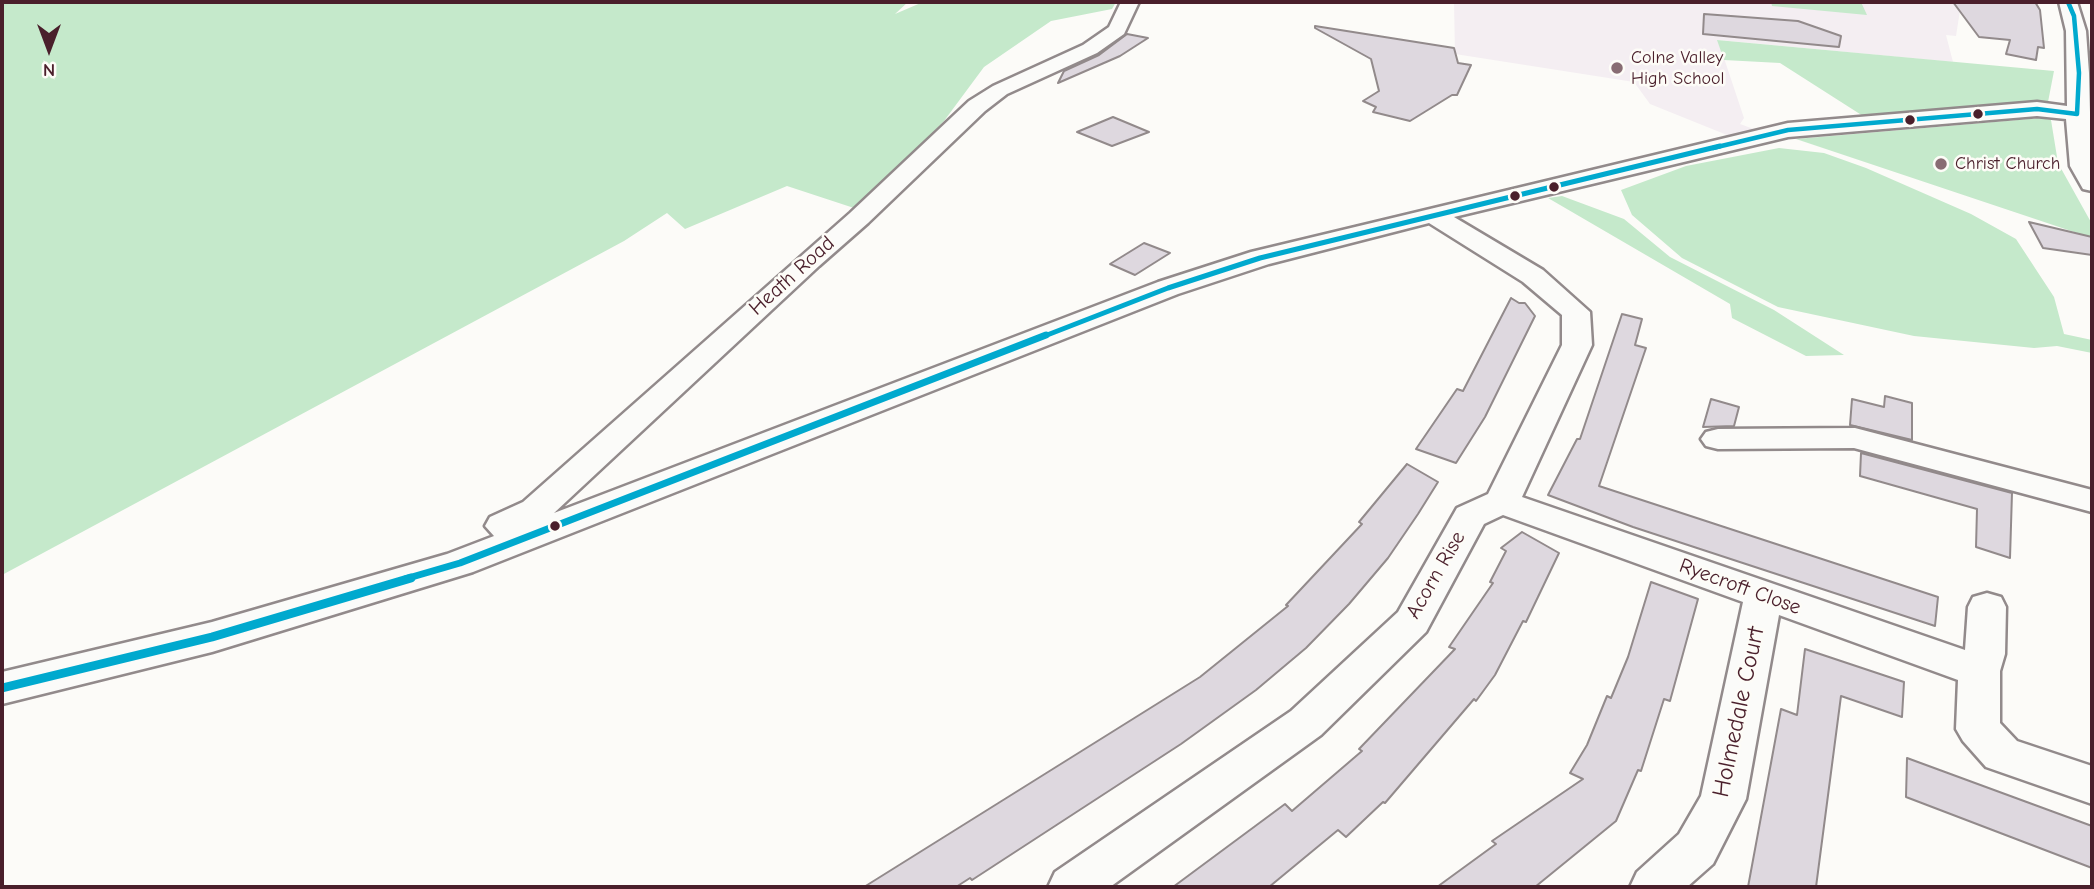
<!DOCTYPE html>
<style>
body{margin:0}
#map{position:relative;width:2094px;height:889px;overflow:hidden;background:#fcfbf8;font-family:"Comic Neue",sans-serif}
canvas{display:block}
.frame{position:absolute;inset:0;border:4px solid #4a1f2b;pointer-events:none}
.north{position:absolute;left:14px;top:14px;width:70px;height:70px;-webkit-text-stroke:5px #fdfcf7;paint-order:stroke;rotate:180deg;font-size:19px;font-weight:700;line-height:28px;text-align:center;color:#4a1f2b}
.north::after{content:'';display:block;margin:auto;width:24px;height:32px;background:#4a1f2b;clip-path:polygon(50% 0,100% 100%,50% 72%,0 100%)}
</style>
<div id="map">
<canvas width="2094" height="889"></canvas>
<div class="frame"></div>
<div class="north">N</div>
</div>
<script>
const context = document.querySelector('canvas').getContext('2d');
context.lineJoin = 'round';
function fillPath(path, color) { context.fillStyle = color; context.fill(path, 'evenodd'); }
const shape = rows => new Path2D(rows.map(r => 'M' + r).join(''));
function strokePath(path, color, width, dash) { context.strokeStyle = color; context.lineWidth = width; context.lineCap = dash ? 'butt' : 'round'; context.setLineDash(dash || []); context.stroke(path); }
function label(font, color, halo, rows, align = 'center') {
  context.font = font + ' "Comic Neue",sans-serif'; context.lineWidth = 5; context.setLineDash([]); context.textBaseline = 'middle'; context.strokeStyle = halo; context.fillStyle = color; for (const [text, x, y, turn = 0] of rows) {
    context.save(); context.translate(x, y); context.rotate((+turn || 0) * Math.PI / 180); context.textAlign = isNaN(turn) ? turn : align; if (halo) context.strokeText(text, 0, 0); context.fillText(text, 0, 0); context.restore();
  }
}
fillPath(shape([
 [1454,2,1960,2,1961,4,1956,36,1946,35,1953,62,1718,40,1744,118,1740,124,1762,132,1732,137,1650,104,1634,82,1455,54]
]), '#f4eef2');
fillPath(shape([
 [2,2,908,2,895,14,923,2,1116,2,1112,9,1051,21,984,67,944,121,857,209,787,186,685,229,667,213,624,241,2,575],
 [1771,2,1861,2,1867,15,1772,6],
 [1717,40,2054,71,2048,102,1863,116,1780,63,1724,60],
 [2041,118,2051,120,2058,163,2092,224,2092,238,1796,139],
 [1779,148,1824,153,1866,168,1971,214,2016,239,2054,297,2064,334,2092,340,2092,353,2057,346,2034,348,1914,336,1778,307,1682,258,1632,215,1621,190,1686,166],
 [1562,196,1624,219,1670,257,1774,310,1844,355,1806,356,1732,318,1730,304,1548,198]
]), '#c5e9cb');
const building = shape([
 [1953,2,2035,2,2040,10,2044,48,2038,47,2036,60,2006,54,2010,40,1979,37,1953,2],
 [1704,14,1798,21,1841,36,1839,47,1703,34,1704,14],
 [1315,26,1454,48,1458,63,1471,65,1457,95,1452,95,1410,121,1373,112,1376,107,1363,101,1379,91,1371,59,1315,28,1315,26],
 [1127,34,1148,38,1120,56,1058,83,1064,71,1099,55,1127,34],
 [1113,117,1149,132,1112,146,1077,132,1113,117],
 [2029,222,2092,237,2092,255,2043,248,2029,222],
 [1144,243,1170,253,1135,275,1110,264,1144,243],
 [1511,298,1519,303,1525,303,1535,316,1485,417,1456,463,1416,449,1457,389,1463,391,1511,298],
 [1622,314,1642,319,1635,345,1646,348,1599,486,1938,597,1935,626,1633,527,1548,495,1577,439,1580,439,1622,314],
 [1885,396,1912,403,1912,440,1850,425,1852,399,1884,407,1885,396],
 [1711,399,1739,407,1734,426,1703,427,1711,399],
 [1861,453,2012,493,2010,558,1976,547,1977,509,1860,476,1861,453],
 [1407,464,1438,482,1418,514,1388,558,1349,604,1306,648,1256,690,1181,744,972,880,970,878,956,887,864,887,1200,677,1288,606,1286,605,1362,524,1359,522,1407,464],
 [1522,532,1559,553,1526,622,1523,621,1495,675,1476,701,1474,699,1385,803,1383,802,1346,837,1338,830,1269,887,1173,887,1285,804,1292,811,1362,751,1359,749,1455,649,1449,647,1493,583,1490,582,1506,551,1501,548,1522,532],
 [1651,582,1698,599,1670,701,1664,699,1641,771,1638,770,1616,821,1535,887,1437,887,1496,844,1492,841,1583,779,1570,773,1587,745,1607,696,1611,698,1628,657,1651,582],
 [1805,649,1904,682,1902,717,1841,696,1816,887,1748,887,1781,709,1797,715,1805,649],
 [1907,758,2092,826,2092,868,1906,797,1907,758]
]);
fillPath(building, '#ded8df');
strokePath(building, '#928a8b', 2);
const minor = shape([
 [1121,2,1139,2,1124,34,1097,53,1007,94,985,111,868,223,819,266,554,513,1158,282,1251,252,1788,123,2037,102,2067,106,2066,31,2059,2,2077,2,2086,31,2089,73,2092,191,2083,189,2070,166,2066,119,2037,116,1788,137,1454,217,1543,270,1590,312,1592,345,1522,497,1965,650,1968,607,1973,597,1987,593,2001,597,2006,607,2005,654,2000,671,2000,723,2017,741,2092,766,2092,804,1986,767,1963,741,1956,729,1958,680,1779,615,1746,799,1713,864,1687,887,1630,887,1637,872,1679,834,1701,796,1743,602,1503,515,1484,524,1426,632,1321,735,1110,887,1048,887,1055,872,1291,711,1398,612,1457,508,1488,494,1562,345,1562,315,1523,282,1429,223,1269,264,1178,294,473,572,212,652,2,704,2,672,212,622,447,554,494,536,485,526,490,517,523,502,850,213,969,101,993,86,1083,45,1109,27,1121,2],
 [1855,428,2092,490,2092,512,1854,448,1718,449,1706,446,1701,439,1706,432,1718,429,1855,428]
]);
strokePath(minor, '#928a8b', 5);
fillPath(minor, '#fbfbf9');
strokePath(shape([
 [1713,148,1788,130,2037,109,2077,114,2079,73,2074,16,2068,2]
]), '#00a9ce', 4.5);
strokePath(shape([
 [1042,337,1168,288,1260,258,1720,146]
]), '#00a9ce', 5);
strokePath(shape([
 [405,579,460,563,1046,335]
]), '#00a9ce', 7);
strokePath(shape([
 [2,688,212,637,411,578]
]), '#00a9ce', 9);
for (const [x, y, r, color] of [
 [1617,68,7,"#886c73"],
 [1978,114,6,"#4a1f2b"],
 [1910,120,6,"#4a1f2b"],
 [1941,164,7,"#886c73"],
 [1554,187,6,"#4a1f2b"],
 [1515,196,6,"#4a1f2b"],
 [555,526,6,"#4a1f2b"]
]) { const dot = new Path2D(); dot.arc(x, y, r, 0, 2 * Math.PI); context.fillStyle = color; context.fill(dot); strokePath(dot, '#fdfcf7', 2.5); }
label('18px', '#4a1f2b', '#fdfcf7', [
 ["Colne Valley",1631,58],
 ["High School",1631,79],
 ["Christ Church",1955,164]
], 'left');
label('21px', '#4a1f2b', '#fdfcf7', [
 ["Heath Road",792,276,-42],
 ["Acorn Rise",1436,575,-60],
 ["Ryecroft Close",1740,587,20]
]);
label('24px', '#4a1f2b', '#fdfcf7', [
 ["Holmedale Court",1739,712,-78]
]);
</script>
